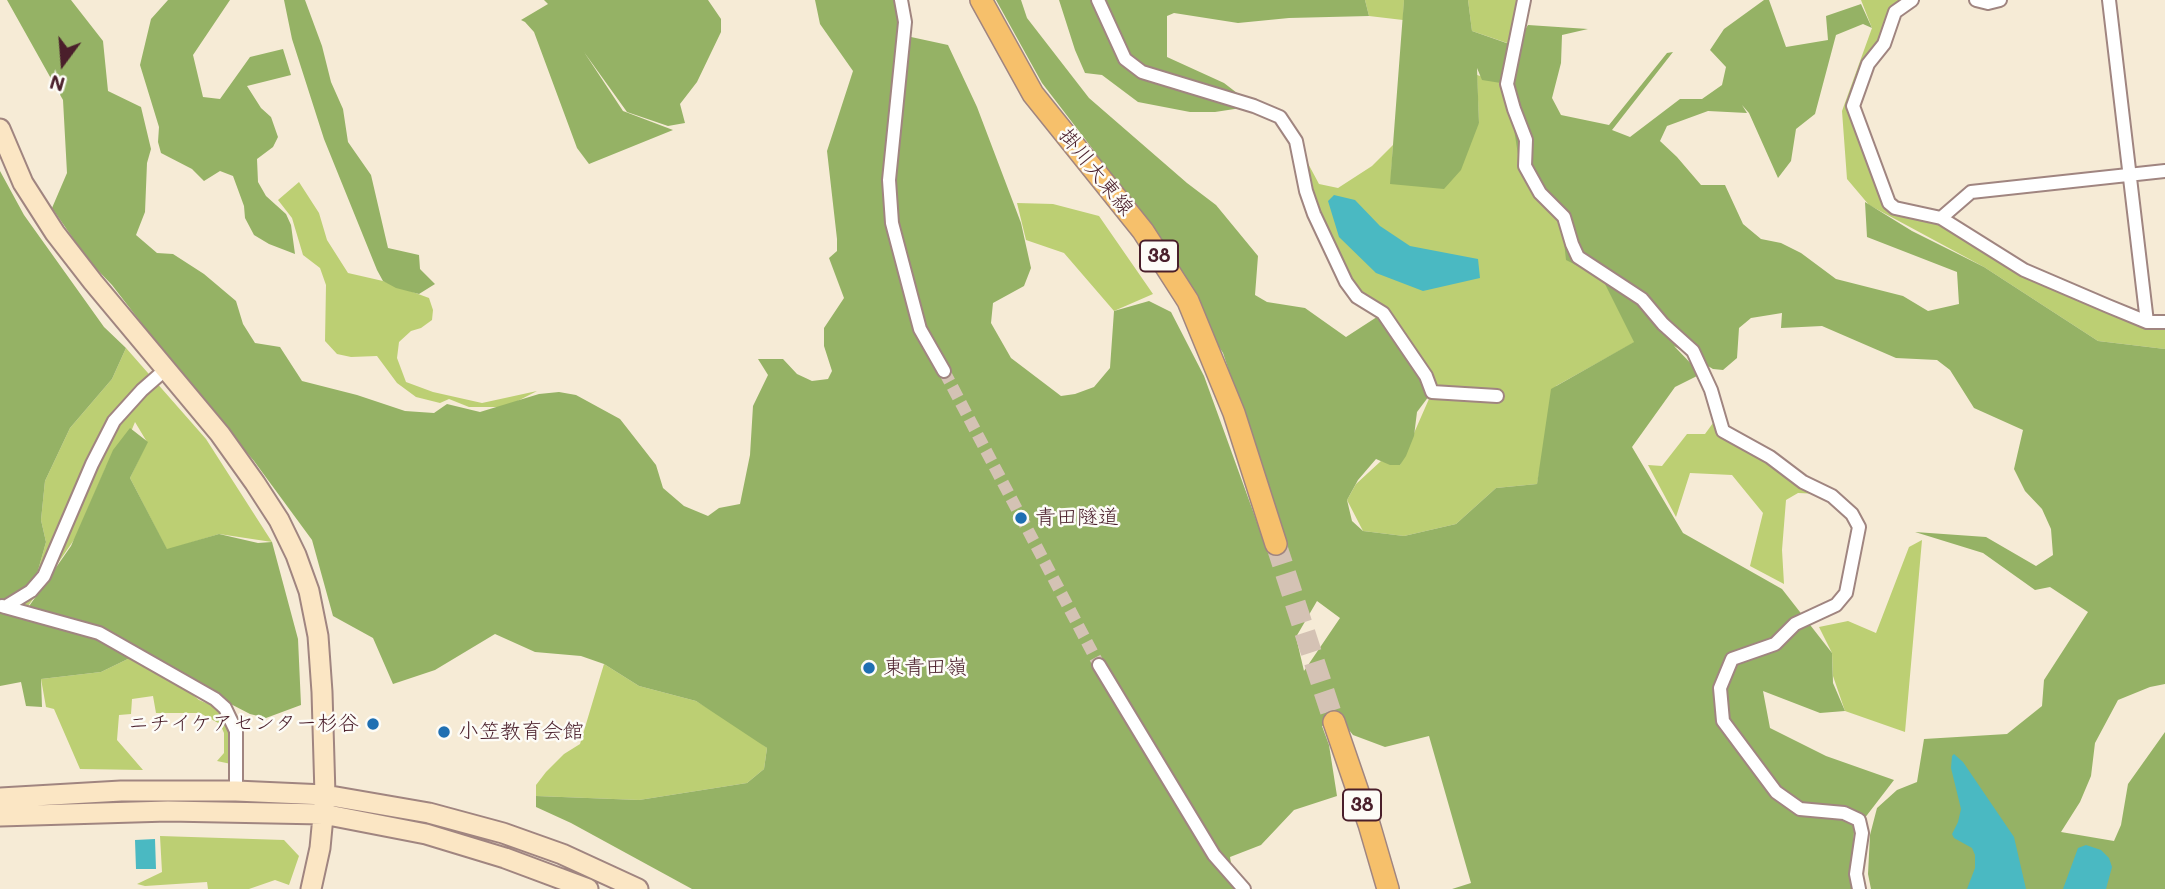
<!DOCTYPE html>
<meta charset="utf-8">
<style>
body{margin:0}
#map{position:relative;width:2165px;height:889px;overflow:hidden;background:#f6ebd6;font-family:Mali,sans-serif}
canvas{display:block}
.north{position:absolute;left:28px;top:28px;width:70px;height:70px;-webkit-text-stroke:5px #fdfcf7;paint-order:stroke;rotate:196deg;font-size:19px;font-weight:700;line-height:28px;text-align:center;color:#4a1f2b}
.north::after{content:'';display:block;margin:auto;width:24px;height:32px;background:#4a1f2b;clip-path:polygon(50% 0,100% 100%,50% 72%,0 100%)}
</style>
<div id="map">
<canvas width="2165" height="889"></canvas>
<div class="north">N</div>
</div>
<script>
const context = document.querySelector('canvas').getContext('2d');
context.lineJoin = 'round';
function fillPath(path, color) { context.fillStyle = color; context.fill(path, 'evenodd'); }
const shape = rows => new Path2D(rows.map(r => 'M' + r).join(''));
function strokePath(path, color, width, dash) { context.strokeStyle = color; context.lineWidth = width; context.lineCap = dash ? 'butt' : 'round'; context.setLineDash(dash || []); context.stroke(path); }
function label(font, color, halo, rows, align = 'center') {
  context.font = font + ' Mali,"Klee One",sans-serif'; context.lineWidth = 5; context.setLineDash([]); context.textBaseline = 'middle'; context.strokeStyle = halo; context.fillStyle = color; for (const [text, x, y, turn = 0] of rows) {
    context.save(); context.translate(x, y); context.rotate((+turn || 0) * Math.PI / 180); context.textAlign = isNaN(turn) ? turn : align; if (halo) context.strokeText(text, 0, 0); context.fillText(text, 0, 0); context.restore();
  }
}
fillPath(shape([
 [1365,0,1404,0,1403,20,1369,16],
 [1468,0,1523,0,1516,46,1472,31],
 [1861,0,1911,0,1894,11,1853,106,1889,203,1941,218,2024,270,2147,322,2165,321,2165,349,2098,341,1984,267,1869,205,1847,179,1842,111,1872,28],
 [1477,75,1507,84,1635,342,1556,386,1537,484,1496,488,1456,524,1404,536,1363,531,1347,500,1356,484,1381,461,1400,465,1432,392,1402,338,1366,303,1322,232,1296,141,1319,184,1338,188,1372,166,1393,145,1391,177,1479,123],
 [299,182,319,213,327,240,348,273,383,281,429,298,433,310,432,320,421,328,411,331,399,342,397,358,406,382,433,392,482,403,537,391,506,407,469,407,449,399,440,403,416,397,397,383,377,356,351,357,337,354,325,341,326,285,320,268,303,255,292,218,278,200],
 [1017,203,1053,204,1099,216,1153,294,1114,311,1064,253,1026,240],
 [126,348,206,439,272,542,219,534,167,550,130,478,147,442,135,422,126,444,106,467,76,537,24,612,19,598,37,574,46,542,41,520,45,481,70,428,112,379],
 [1713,423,1720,436,1764,459,1821,494,1798,493,1786,500,1782,550,1784,584,1750,566,1763,513,1732,475,1690,473,1676,517,1648,465,1662,466,1687,434,1705,434],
 [1922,540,1905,732,1845,711,1833,676,1832,653,1819,627,1848,621,1876,633,1909,547],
 [136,655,161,669,199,700,218,708,231,720,231,764,217,761,224,753,224,733,220,724,200,713,156,713,153,696,132,699,131,714,119,715,117,740,143,770,80,769,54,709,46,707,41,679,101,672],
 [604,664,639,686,696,701,741,728,767,748,764,769,747,783,639,800,536,796,536,785,546,772,564,754,580,744],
 [160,836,284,840,299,856,289,885,275,880,249,889,208,889,207,882,145,886,137,884,162,872]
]), '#bccf73');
fillPath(shape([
 [7,0,71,0,103,41,108,91,141,107,151,149,147,163,145,212,136,235,157,253,173,254,204,274,236,301,243,324,255,343,280,347,302,381,357,395,405,411,434,413,447,404,480,412,539,394,559,392,576,395,620,419,656,465,663,488,684,506,708,516,719,508,740,504,750,455,753,406,768,375,758,359,783,359,797,374,812,381,828,379,832,371,824,346,824,328,844,298,829,258,837,251,837,239,827,151,853,71,820,24,815,0,899,0,911,37,948,45,977,107,1021,223,1031,268,1024,286,993,303,991,323,1011,358,1061,396,1075,394,1094,387,1110,368,1114,311,1149,301,1171,312,1204,376,1266,547,1285,541,1223,353,1161,258,1095,152,1042,83,996,0,1021,0,1027,18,1089,98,1187,183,1216,205,1258,256,1255,295,1267,302,1305,308,1346,337,1383,313,1432,392,1417,412,1414,436,1406,456,1400,465,1390,465,1376,459,1358,480,1347,500,1352,521,1363,531,1404,536,1456,524,1496,488,1537,484,1551,389,1634,342,1602,278,1566,260,1561,214,1521,174,1507,84,1482,80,1477,68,1479,123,1461,170,1444,189,1390,184,1404,0,1468,0,1472,31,1515,46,1528,25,1588,29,1562,35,1561,63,1552,98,1561,115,1609,125,1667,53,1673,52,1612,130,1630,137,1680,99,1702,99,1722,85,1726,67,1710,50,1724,29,1764,0,1769,0,1786,47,1828,40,1826,16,1861,4,1872,28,1863,24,1836,35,1815,114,1796,129,1791,161,1778,178,1749,113,1742,105,1747,113,1708,111,1667,126,1660,141,1677,157,1701,185,1725,185,1743,224,1761,239,1781,243,1801,253,1836,279,1903,296,1928,311,1959,304,1957,272,1867,237,1865,202,1912,231,1984,267,2098,341,2165,349,2165,684,2150,687,2118,700,2095,743,2091,776,2080,802,2061,832,2114,841,2121,825,2128,784,2165,732,2165,889,1871,889,1868,874,1870,835,1877,808,1897,790,1917,782,1924,739,2007,734,2042,706,2044,680,2088,612,2050,587,2035,590,1983,553,1915,532,1986,537,2036,566,2053,555,2051,529,2042,509,2025,491,2014,469,2023,430,1974,408,1950,370,1937,360,1896,358,1822,326,1781,328,1782,313,1751,318,1739,328,1737,358,1723,370,1713,369,1674,346,1701,374,1675,387,1632,447,1683,533,1782,589,1832,653,1833,683,1845,711,1820,713,1763,691,1770,728,1826,756,1894,780,1854,832,1851,889,1452,889,1471,883,1429,736,1385,747,1353,735,1341,720,1322,726,1329,745,1337,796,1294,810,1261,845,1230,857,1231,863,1219,866,1239,889,692,889,571,823,536,807,536,796,639,800,747,783,764,769,767,748,696,701,639,686,604,664,581,656,535,652,495,634,435,670,393,684,373,638,333,616,312,540,254,461,190,386,112,285,88,260,52,208,67,173,63,100],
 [1317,601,1340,618,1304,671,1296,637],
 [168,0,230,0,193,55,203,97,220,99,250,57,283,49,291,75,247,86,261,108,271,117,278,137,273,147,257,159,258,182,266,196,286,214,291,225,295,254,269,244,254,235,245,218,244,206,233,176,220,171,204,181,192,169,161,153,158,142,159,127,140,65,151,19],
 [284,0,305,0,322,46,331,82,343,109,348,142,371,175,388,248,419,255,420,269,435,284,419,294,396,288,383,281,377,270,324,139,292,39],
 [544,0,708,0,721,19,721,32,697,82,680,104,685,123,668,126,627,112,584,52,623,111,673,130,589,164,577,148,534,32,525,22,521,20,548,4],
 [1059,0,1365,0,1369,16,1289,18,1238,23,1174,13,1167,16,1167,57,1224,83,1254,106,1215,112,1190,112,1138,102,1102,75,1085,73,1075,50],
 [0,171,24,215,104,327,126,348,112,379,70,428,45,481,41,520,46,542,37,574,20,594,2,603,25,612,71,546,113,450,130,428,148,442,130,478,167,549,219,534,258,543,272,542,298,639,301,705,266,718,250,714,136,655,101,672,41,679,42,707,26,706,21,682,0,686]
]), '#95b265');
fillPath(shape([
 [1334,195,1355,200,1380,226,1410,246,1478,259,1480,278,1423,291,1376,273,1339,237,1328,201],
 [1954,754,1963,762,2014,837,2026,889,1967,889,1975,868,1975,855,1972,848,1954,838,1952,834,1958,822,1961,809,1951,768,1952,756],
 [155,839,156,869,136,869,135,840],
 [2086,845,2101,850,2109,858,2112,867,2106,889,2063,889,2078,848]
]), '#4ab9c2');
strokePath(shape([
 [944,371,1099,665]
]), '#d4c2b4', 12, [12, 6]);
strokePath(shape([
 [1276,544,1334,722]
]), '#d4c2b4', 21, [21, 10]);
const street = shape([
 [901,0,905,22,889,180,892,223,920,329,944,371],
 [1098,0,1125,59,1142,72,1254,106,1280,117,1296,141,1306,191,1314,214,1346,282,1357,297,1383,313,1426,376,1432,392,1497,396],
 [1524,0,1507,84,1514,109,1526,140,1525,166,1540,193,1564,217,1572,244,1578,257,1642,299,1663,324,1693,351,1711,390,1723,431,1770,457,1803,482,1832,496,1852,514,1859,527,1846,593,1836,605,1795,624,1775,644,1732,659,1720,688,1723,721,1776,792,1800,809,1844,813,1859,820,1862,833,1856,874,1859,889],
 [1912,0,1895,12,1884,44,1868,64,1853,106,1889,203,1895,208,1941,218,2024,270,2108,306,2147,322,2165,322],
 [1976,0,1988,3,2000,0],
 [2109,0,2147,322],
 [1941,218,1971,192,2165,171],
 [2,606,5,607,31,591,44,576,92,464,114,421,142,390,166,369],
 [5,607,99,633,215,699,225,708,236,731,236,791],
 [1099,665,1214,855,1244,889]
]);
const secondary = shape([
 [0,129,23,183,55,233,93,282,220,434,255,483,279,520,296,555,309,591,318,636,322,692,325,795,320,848,311,889],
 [0,798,121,791,236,791,325,795,429,813,503,833,562,854,638,889],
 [0,816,168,811,323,814,426,834,505,858,588,889]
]);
const primary = shape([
 [981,0,1033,94,1143,231,1188,301,1234,413,1276,544],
 [1334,722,1369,824,1388,889]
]);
strokePath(street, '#a08580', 16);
strokePath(secondary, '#a08580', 23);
strokePath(primary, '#a08580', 24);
strokePath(street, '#fff', 12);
strokePath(secondary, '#fbe6c4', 19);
strokePath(primary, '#f6c06b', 21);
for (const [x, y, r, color] of [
 [1021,518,7,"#1f6fb2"],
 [869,668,7,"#1f6fb2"],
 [373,724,7,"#1f6fb2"],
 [444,732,7,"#1f6fb2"]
]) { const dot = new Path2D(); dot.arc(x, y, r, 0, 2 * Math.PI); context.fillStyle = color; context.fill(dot); strokePath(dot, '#fdfcf7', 2.5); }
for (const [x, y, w] of [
 [1159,256,38],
 [1362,805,38]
]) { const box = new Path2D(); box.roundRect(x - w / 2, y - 15.5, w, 31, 5); context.fillStyle = '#fdfcf7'; context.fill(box); strokePath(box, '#4a1f2b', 2); }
label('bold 19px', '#4a1f2b', null, [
 ["38",1159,256],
 ["38",1362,805]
]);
label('21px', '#4a1f2b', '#fdfcf7', [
 ["掛川大東線",1096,172,51]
]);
label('21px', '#4a1f2b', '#fdfcf7', [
 ["青田隧道",1035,518],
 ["東青田嶺",883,668],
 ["ニチイケアセンター杉谷",359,724,"right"],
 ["小笠教育会館",458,732]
], 'left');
</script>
